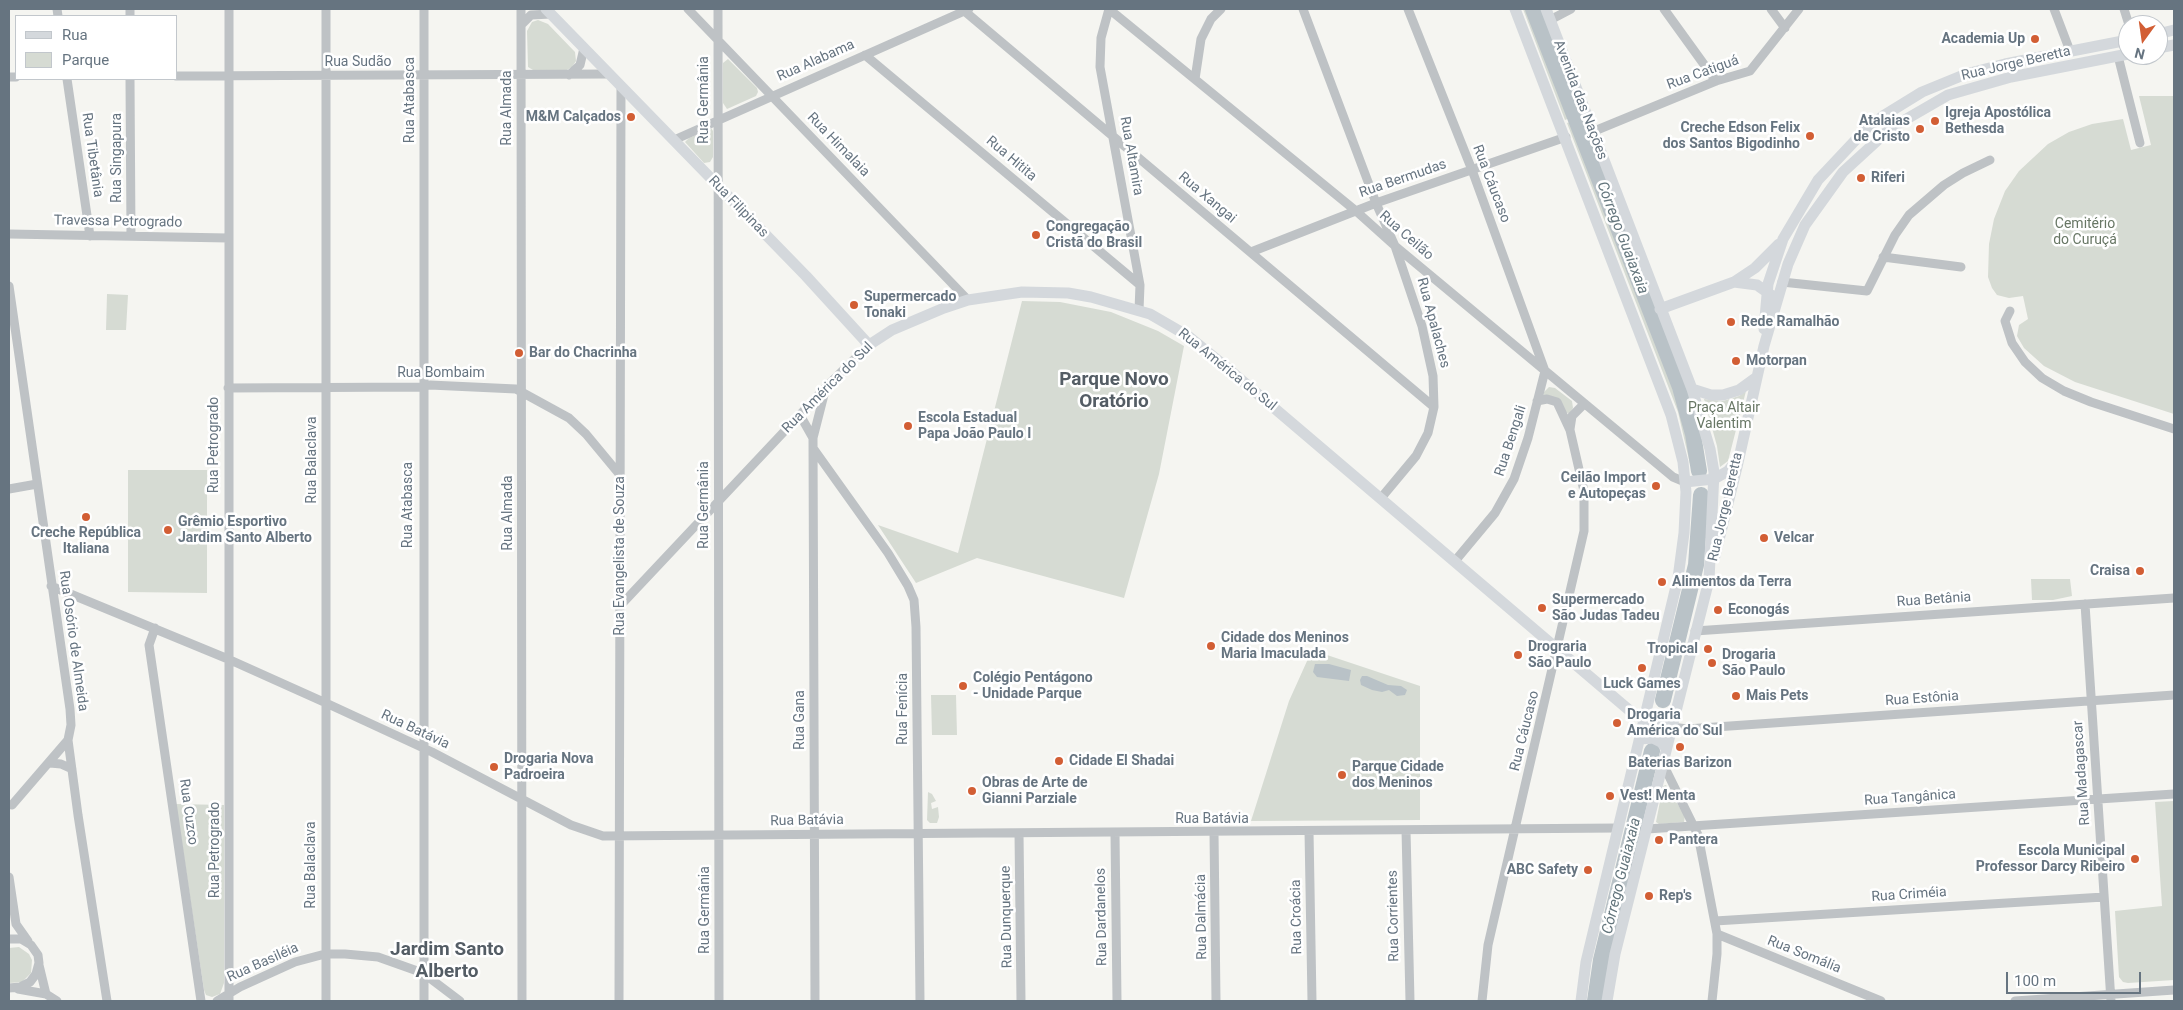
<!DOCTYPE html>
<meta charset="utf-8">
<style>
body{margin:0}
#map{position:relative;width:2183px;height:1010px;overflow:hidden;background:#f5f5f1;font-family:Roboto,sans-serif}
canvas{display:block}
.frame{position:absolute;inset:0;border:10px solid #667480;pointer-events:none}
.legend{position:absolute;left:15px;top:15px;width:162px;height:65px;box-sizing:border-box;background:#fff;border:1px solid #c2c7cc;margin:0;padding:6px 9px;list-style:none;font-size:15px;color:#667480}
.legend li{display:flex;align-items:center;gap:10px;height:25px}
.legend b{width:25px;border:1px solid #c2c7cc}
.north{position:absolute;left:2118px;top:15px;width:50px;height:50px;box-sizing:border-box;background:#fff;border:1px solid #c2c7cc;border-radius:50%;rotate:194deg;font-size:14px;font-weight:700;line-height:20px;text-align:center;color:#667480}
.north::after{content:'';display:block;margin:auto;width:18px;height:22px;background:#d25e34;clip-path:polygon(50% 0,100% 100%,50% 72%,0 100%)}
.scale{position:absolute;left:2006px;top:972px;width:135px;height:22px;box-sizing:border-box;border:2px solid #667480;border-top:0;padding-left:6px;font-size:15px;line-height:18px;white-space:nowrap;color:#667480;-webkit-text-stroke:4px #fff;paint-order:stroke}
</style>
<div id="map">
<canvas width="2183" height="1010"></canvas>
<div class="frame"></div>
<ul class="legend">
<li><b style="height:6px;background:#d4d8dc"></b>Rua</li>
<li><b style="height:14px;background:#d6dbd3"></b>Parque</li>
</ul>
<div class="north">N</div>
<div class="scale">100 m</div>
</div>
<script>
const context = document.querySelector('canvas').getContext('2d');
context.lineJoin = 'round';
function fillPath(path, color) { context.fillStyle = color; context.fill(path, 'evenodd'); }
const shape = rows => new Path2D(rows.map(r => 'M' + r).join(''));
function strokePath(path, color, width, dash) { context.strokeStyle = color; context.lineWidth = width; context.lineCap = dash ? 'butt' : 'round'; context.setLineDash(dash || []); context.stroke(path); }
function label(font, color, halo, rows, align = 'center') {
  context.font = font + ' Roboto,sans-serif'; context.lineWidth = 5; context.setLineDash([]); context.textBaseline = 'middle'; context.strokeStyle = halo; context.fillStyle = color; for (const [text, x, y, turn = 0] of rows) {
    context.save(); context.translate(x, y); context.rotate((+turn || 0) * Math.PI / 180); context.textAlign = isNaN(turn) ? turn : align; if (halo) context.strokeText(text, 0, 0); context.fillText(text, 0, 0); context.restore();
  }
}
fillPath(shape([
 [1523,9,1530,9,1572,117,1565,120],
 [538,20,548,24,575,52,576,61,572,67,565,71,533,70,528,67,527,31,532,22],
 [728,59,757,88,758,92,756,96,727,109,723,103,723,63],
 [2139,96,2174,96,2174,414,2075,382,2044,366,2024,348,2017,336,2019,325,2028,319,2023,296,2009,298,1997,295,1992,288,1988,277,1989,244,1994,219,2005,191,2019,171,2048,144,2069,132,2092,124,2123,119,2131,150,2151,145],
 [1573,121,1677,388,1690,435,1695,467,1690,464,1678,412,1567,123],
 [711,128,713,131,713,157,710,162,704,163,685,142,689,138],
 [107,294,128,295,126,330,106,330],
 [1022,301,1060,302,1111,312,1158,331,1184,346,1159,474,1124,598,977,558,916,583,878,525,958,553],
 [1549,387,1555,388,1572,401,1573,408,1569,414,1543,396,1544,392],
 [1746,391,1728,461,1720,467,1717,446,1704,399,1723,401,1739,396],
 [128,470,207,470,207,593,128,592],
 [2031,579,2070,579,2072,596,2053,600,2032,600],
 [1312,650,1420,686,1420,820,1251,821,1289,701],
 [931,695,956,695,957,735,932,735],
 [1666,785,1685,816,1684,822,1659,824,1656,822,1663,786],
 [928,792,932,794,936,801,931,803,932,809,938,807,939,817,937,823,930,823,927,820],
 [2174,801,2174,980,2128,983,2123,982,2119,977,2115,911,2162,906,2155,802],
 [176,804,224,805,224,983,220,994,212,997,206,995,204,990],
 [19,947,29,954,32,960,31,973,22,982,9,983,9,948]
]), '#d6dbd3');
fillPath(shape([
 [1315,664,1329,664,1351,670,1349,681,1317,677,1313,672],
 [1362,676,1367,676,1388,685,1401,686,1407,690,1405,695,1397,696,1389,690,1382,692,1372,690,1361,685,1360,680]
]), '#b9c2c7');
strokePath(shape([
 [1533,9,1680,387,1693,434,1699,471],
 [1663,700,1696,565,1701,495],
 [1595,1001,1601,960,1652,751]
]), '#b9c2c7', 16);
strokePath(shape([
 [57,9,58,16],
 [229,9,229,1001],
 [521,9,522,1001],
 [688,9,968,300],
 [718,9,719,1001],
 [962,9,1434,407],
 [1109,9,1356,211,1395,246,1673,477,1685,482],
 [1109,9,1101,38,1100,67,1140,285,1139,310],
 [1303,9,1376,203,1395,246,1422,326,1433,376,1434,407,1428,433,1416,456,1381,498],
 [1408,9,1472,170,1545,371,1528,438,1514,479,1495,513,1455,561],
 [1664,9,1716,81],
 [1771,9,1785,28],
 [2054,9,2070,51],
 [2124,9,2129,25],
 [130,16,130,9],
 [1550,20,1571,9],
 [521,25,531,15,551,14],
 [865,55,1140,285],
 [2118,56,2140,143],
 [569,75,580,65,584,48],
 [176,76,610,74],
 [9,77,16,77],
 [67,79,90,236],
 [130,79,131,236],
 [1195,79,1201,39,1211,19,1221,9],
 [1592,132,1716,81,1750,71,1799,9],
 [674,140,969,9],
 [9,234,228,238],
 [1251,252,1376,203,1566,137],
 [1883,257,1961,267],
 [1782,282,1867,291,1895,235,1909,215,1944,185,1963,173,1990,160],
 [9,286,70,709,71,725,68,740,78,815,107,1001],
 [2010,311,2005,321,2012,343,2025,362,2042,378,2064,391,2091,402,2174,429],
 [228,388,422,387,430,385,516,389,569,418,586,434,620,475],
 [800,415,813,438],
 [1570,429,1572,416,1584,404],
 [813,448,888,553,908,586,914,600,916,627,920,1001],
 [9,489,37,484],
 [51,586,228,659,326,703,432,752,571,825,603,836,1618,828],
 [2085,604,2111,1001],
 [619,607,826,387,869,345],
 [155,628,149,645,201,1001],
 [1695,631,2174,598],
 [1672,727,1687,729,2174,695],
 [50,763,61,764,72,769],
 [1663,764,1698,835,1717,934,1717,954,1712,1001],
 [12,805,68,740],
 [1647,829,2174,794],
 [1406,830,1410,1001],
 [1309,831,1312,1001],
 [1214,832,1216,1001],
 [1019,833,1021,1001],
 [1115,833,1117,1001],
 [9,877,16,924,28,941],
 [1715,921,2104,897],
 [1717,934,1881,1001],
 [9,939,21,939,31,945,38,955,39,963,36,974,30,982,20,987,9,988],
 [39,965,46,994],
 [18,989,46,994,57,1001],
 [217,1001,240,987,295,962,325,954,345,954,378,957,423,973,460,1001],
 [326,1001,326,9],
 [424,1001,424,9],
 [619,1001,621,86],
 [815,1001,813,438,826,387],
 [1482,1001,1488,945,1584,531,1584,491,1570,430,1557,402,1547,399,1537,401],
 [2015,1001,2174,990]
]), '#bec2c5', 9);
strokePath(shape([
 [546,9,806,276,869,345,892,330,944,308,968,300,1022,292,1068,293,1091,297,1150,314,1188,336,1226,367,1629,710,1645,720,1672,727],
 [1515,9,1671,415,1683,462,1686,492,1684,533,1678,578,1586,962,1581,1001],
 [1546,9,1692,389,1710,449,1714,472,1709,580,1615,954,1607,1001],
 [2158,34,2174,30],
 [2158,48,2174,45],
 [1734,282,1757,285,1771,295],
 [1660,309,1734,282,1755,268,1779,244],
 [1764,329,1768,284,1783,239,1818,180,1865,130,1883,116,1922,92,1966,74,2005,64,2128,40],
 [1692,389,1711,395,1723,395,1739,390,1757,377],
 [1685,482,1714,479,1728,471,1738,459],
 [1715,556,1737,467,1764,346,1788,264,1805,225,1843,172,1891,128,1948,95,2011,77,2128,54],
 [1640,739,1653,738,1661,742,1666,748]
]), '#d4d8dc', 11);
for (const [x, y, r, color] of [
 [2035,39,5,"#d25e34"],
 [631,117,5,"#d25e34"],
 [1935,121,5,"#d25e34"],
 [1920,129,5,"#d25e34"],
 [1810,136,5,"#d25e34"],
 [1861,178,5,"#d25e34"],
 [1036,235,5,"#d25e34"],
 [854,305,5,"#d25e34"],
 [1731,322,5,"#d25e34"],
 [519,353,5,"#d25e34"],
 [1736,361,5,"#d25e34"],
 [908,426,5,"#d25e34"],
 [1656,486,5,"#d25e34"],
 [86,517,5,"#d25e34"],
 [168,530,5,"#d25e34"],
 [1764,538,5,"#d25e34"],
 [2140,571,5,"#d25e34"],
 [1662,582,5,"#d25e34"],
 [1542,608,5,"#d25e34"],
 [1718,610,5,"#d25e34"],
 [1211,646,5,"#d25e34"],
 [1708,649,5,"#d25e34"],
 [1518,655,5,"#d25e34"],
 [1712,663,5,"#d25e34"],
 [1642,668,5,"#d25e34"],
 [963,686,5,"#d25e34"],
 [1736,696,5,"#d25e34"],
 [1617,723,5,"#d25e34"],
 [1680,747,5,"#d25e34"],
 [1059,761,5,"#d25e34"],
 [494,767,5,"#d25e34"],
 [1342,775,5,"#d25e34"],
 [972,791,5,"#d25e34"],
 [1610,796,5,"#d25e34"],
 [1659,840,5,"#d25e34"],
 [2135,859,5,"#d25e34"],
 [1588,870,5,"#d25e34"],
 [1649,896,5,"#d25e34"]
]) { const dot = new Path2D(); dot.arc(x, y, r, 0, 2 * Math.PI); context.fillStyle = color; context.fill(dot); strokePath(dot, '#fff', 2); }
label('bold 14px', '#667480', '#fff', [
 ["Academia Up",2025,39,"right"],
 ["Igreja Apostólica",1945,113],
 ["Bethesda",1945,129],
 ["M&M Calçados",621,117,"right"],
 ["Atalaias",1910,121,"right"],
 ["de Cristo",1910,137,"right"],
 ["Creche Edson Felix",1800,128,"right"],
 ["dos Santos Bigodinho",1800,144,"right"],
 ["Riferi",1871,178],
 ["Congregação",1046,227],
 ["Cristã do Brasil",1046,243],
 ["Supermercado",864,297],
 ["Tonaki",864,313],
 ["Rede Ramalhão",1741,322],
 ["Bar do Chacrinha",529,353],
 ["Motorpan",1746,361],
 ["Escola Estadual",918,418],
 ["Papa João Paulo I",918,434],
 ["Ceilão Import",1646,478,"right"],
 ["e Autopeças",1646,494,"right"],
 ["Grêmio Esportivo",178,522],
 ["Jardim Santo Alberto",178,538],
 ["Creche República",86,533,"center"],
 ["Italiana",86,549,"center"],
 ["Velcar",1774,538],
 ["Craisa",2130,571,"right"],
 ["Alimentos da Terra",1672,582],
 ["Supermercado",1552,600],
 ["São Judas Tadeu",1552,616],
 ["Econogás",1728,610],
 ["Cidade dos Meninos",1221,638],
 ["Maria Imaculada",1221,654],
 ["Drograria",1528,647],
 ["São Paulo",1528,663],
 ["Tropical",1698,649,"right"],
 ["Drogaria",1722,655],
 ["São Paulo",1722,671],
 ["Colégio Pentágono",973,678],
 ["- Unidade Parque",973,694],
 ["Luck Games",1642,684,"center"],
 ["Mais Pets",1746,696],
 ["Drogaria",1627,715],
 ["América do Sul",1627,731],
 ["Drogaria Nova",504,759],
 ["Padroeira",504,775],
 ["Cidade El Shadai",1069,761],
 ["Baterias Barizon",1680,763,"center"],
 ["Parque Cidade",1352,767],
 ["dos Meninos",1352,783],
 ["Obras de Arte de",982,783],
 ["Gianni Parziale",982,799],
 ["Vest! Menta",1620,796],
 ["Pantera",1669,840],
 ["Escola Municipal",2125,851,"right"],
 ["Professor Darcy Ribeiro",2125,867,"right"],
 ["ABC Safety",1578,870,"right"],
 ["Rep's",1659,896]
], 'left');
label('14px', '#667480', '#fff', [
 ["Rua Alabama",816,61,-24],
 ["Rua Sudão",358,62],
 ["Rua Jorge Beretta",2016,64,-13],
 ["Rua Catiguá",1703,73,-20],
 ["Rua Atabasca",410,100,-90],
 ["Rua Germânia",704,100,-90],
 ["Avenida das Nações",1580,100,69],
 ["Rua Almada",507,108,-90],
 ["Rua Himalaia",838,145,46],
 ["Rua Tibetânia",92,155,82],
 ["Rua Altamira",1131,156,80],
 ["Rua Singapura",117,158,-90],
 ["Rua Hitita",1011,159,40],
 ["Rua Bermudas",1403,179,-19],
 ["Rua Cáucaso",1491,184,69],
 ["Rua Xangai",1207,198,40],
 ["Rua Filipinas",738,207,46],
 ["Travessa Petrogrado",118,222,1],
 ["Rua Ceilão",1406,236,41],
 ["Rua Apalaches",1433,323,75],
 ["Rua América do Sul",1227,370,39],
 ["Rua Bombaim",441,373],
 ["Rua América do Sul",828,388,-45],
 ["Rua Bengali",1511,441,-72],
 ["Rua Petrogrado",214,445,-90],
 ["Rua Balaclava",312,460,-90],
 ["Rua Atabasca",408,505,-90],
 ["Rua Germânia",704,505,-90],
 ["Rua Jorge Beretta",1726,507,-77],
 ["Rua Almada",508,513,-90],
 ["Rua Evangelista de Souza",620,556,-90],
 ["Rua Betânia",1934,600,-4],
 ["Rua Osório de Almeida",73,641,82],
 ["Rua Estônia",1922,699,-4],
 ["Rua Fenícia",903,709,-90],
 ["Rua Gana",800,720,-90],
 ["Rua Batávia",415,730,25],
 ["Rua Cáucaso",1525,731,-76],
 ["Rua Madagascar",2082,773,-94],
 ["Rua Tangânica",1910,798,-4],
 ["Rua Cuzco",188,812,82],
 ["Rua Batávia",1212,819],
 ["Rua Batávia",807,821,-1],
 ["Rua Petrogrado",215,850,-90],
 ["Rua Balaclava",311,865,-90],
 ["Rua Criméia",1909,895,-4],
 ["Rua Germânia",705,910,-90],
 ["Rua Corrientes",1394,916,-91],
 ["Rua Dunquerque",1007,917,-91],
 ["Rua Dardanelos",1102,917,-91],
 ["Rua Dalmácia",1202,917,-91],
 ["Rua Croácia",1297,917,-91],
 ["Rua Somália",1804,955,22],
 ["Rua Basiléia",263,963,-24]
]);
label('14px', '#687765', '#fff', [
 ["Cemitério",2085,224],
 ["do Curuçá",2085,240],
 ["Praça Altair",1724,408],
 ["Valentim",1724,424]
]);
label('italic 15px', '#63757c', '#fff', [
 ["Córrego Guaiaxaia",1622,238,69],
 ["Córrego Guaiaxaia",1622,876,-76]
]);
label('bold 19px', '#545d65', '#fff', [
 ["Parque Novo",1114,380],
 ["Oratório",1114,402],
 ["Jardim Santo",447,950],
 ["Alberto",447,972]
]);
</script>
